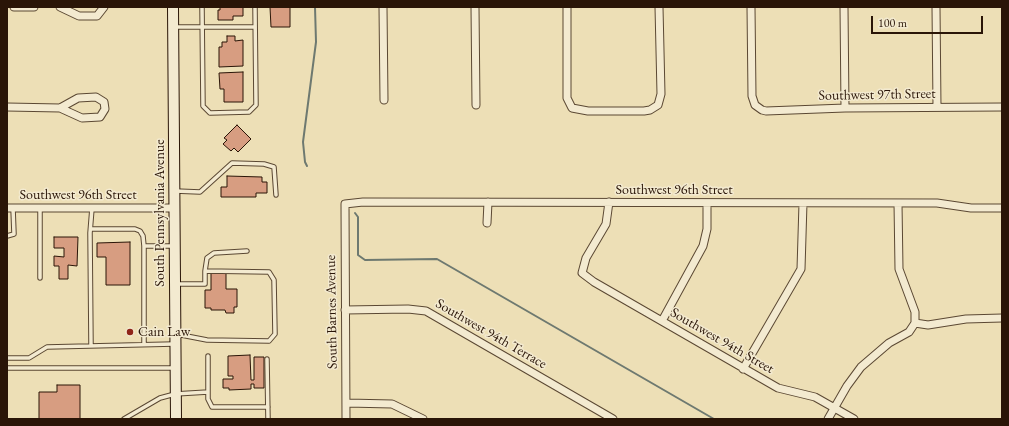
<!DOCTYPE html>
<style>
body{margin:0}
#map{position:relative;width:1009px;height:426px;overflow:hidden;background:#eddfb6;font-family:"EB Garamond",serif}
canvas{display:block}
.frame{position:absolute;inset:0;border:8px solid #2a1507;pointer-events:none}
.scale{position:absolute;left:871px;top:16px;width:112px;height:18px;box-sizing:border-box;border:2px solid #2a1507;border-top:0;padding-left:5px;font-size:12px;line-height:14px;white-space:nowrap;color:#2a1507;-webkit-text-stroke:3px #f3ead0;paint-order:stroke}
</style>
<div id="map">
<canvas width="1009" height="426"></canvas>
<div class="frame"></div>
<div class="scale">100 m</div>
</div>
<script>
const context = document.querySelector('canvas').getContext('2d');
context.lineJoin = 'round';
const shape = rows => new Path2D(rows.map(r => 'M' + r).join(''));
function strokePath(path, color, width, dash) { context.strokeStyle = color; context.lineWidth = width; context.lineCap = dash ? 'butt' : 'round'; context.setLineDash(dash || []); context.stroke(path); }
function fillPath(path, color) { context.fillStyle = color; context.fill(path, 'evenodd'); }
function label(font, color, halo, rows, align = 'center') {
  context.font = font + ' "EB Garamond",serif'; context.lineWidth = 3; context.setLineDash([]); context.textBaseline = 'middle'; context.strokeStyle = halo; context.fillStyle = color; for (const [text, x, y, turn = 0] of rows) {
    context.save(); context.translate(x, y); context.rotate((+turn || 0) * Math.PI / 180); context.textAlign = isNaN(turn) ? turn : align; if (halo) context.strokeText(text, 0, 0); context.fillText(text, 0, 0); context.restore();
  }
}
strokePath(shape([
 [307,166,305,162,303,142,316,42,315,7],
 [355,213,358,217,358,255,365,260,437,259,714,419]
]), '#6e7970', 2);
const building = shape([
 [220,7,243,7,243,16,233,16,233,20,218,20,218,10,220,10,220,7],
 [270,7,290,7,290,27,271,27,270,7],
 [227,36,235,36,235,41,243,40,243,66,219,67,219,47,222,47,222,42,227,42,227,36],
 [243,72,243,102,224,102,224,89,220,89,219,73,243,72],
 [237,125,251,139,238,152,234,148,231,151,223,144,227,140,224,138,237,125],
 [227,176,262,177,262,182,267,182,267,193,256,193,256,197,221,197,221,187,227,187,227,176],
 [54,237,78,237,77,266,68,265,68,279,59,279,59,266,54,266,54,256,64,257,64,248,54,248,54,237],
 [130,242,130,285,106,285,106,257,97,257,97,243,130,242],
 [226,272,226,289,237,289,237,307,234,307,234,313,226,313,225,310,211,310,211,308,205,308,205,290,211,290,211,273,226,272],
 [250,355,251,380,254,380,254,357,264,357,264,388,254,388,254,384,251,384,251,389,229,390,229,388,223,388,223,379,233,379,233,376,228,376,228,356,250,355],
 [57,385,80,385,80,419,39,419,39,392,57,392,57,385]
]);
fillPath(building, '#d79d81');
strokePath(building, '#2a1507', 1);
const service = shape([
 [202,7,203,106,210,113,249,112,256,105,255,7],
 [174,27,255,27],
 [175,191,200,192,232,163,264,164,274,167,276,195],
 [91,229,135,229,140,231,143,236,144,246,173,246],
 [7,236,14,234,13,208],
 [144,246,144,344],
 [205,271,207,258,214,253,247,251],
 [40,278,40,208],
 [176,334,207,340,269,341,275,334,274,280,269,272,205,271,205,284,177,284],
 [91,345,90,233,92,208],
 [208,356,208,399,212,407,268,407],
 [7,358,29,358,47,347,174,344],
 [267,359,268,419],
 [7,368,174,368],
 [124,419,160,398,175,394,208,392]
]);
const minor = shape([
 [14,7,34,7],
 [60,7,79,16,97,16,104,7],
 [383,7,384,100],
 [475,7,476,105],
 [567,7,567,98,572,108,588,111,644,111,650,110,658,105,661,94,659,7],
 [751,7,752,96,755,105,762,110,766,111,845,108,1002,107],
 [844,7,845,108],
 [936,7,937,107],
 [7,107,60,108,78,98,96,97,104,102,105,109,100,117,82,118,60,108],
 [609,202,606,224,586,258,582,273,594,282,778,388,815,397,854,419],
 [7,208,174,208],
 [487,223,488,202],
 [345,310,408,309,426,311,613,419],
 [662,321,703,246,707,229,707,203],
 [915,323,928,325,966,319,1002,318],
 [743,369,801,269,803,203],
 [347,403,392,404,423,419],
 [346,419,345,204,363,202,937,203,971,208,1002,208],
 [828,419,847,386,861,367,889,343,909,332,915,323,915,312,899,269,898,203]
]);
const secondary = shape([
 [173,7,176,419]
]);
strokePath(service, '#5b4833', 5.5);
strokePath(minor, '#5b4833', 9);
strokePath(secondary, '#2a1507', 12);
strokePath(service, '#f3ead0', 3.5);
strokePath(minor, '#f3ead0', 7);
strokePath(secondary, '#f3ead0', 10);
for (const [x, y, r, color] of [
 [130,332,4,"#8f2418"]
]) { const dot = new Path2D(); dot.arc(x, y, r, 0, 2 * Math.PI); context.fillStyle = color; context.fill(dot); strokePath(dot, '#f3ead0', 1.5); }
label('14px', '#2a1507', '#f3ead0', [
 ["Southwest 97th Street",877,95,-1],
 ["Southwest 96th Street",674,190],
 ["Southwest 96th Street",78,195],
 ["South Pennsylvania Avenue",160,213,-90],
 ["South Barnes Avenue",332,312,-91],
 ["Southwest 94th Terrace",491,334,30],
 ["Southwest 94th Street",722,341,30]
]);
label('14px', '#2a1507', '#f3ead0', [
 ["Cain Law",138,332]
], 'left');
</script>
